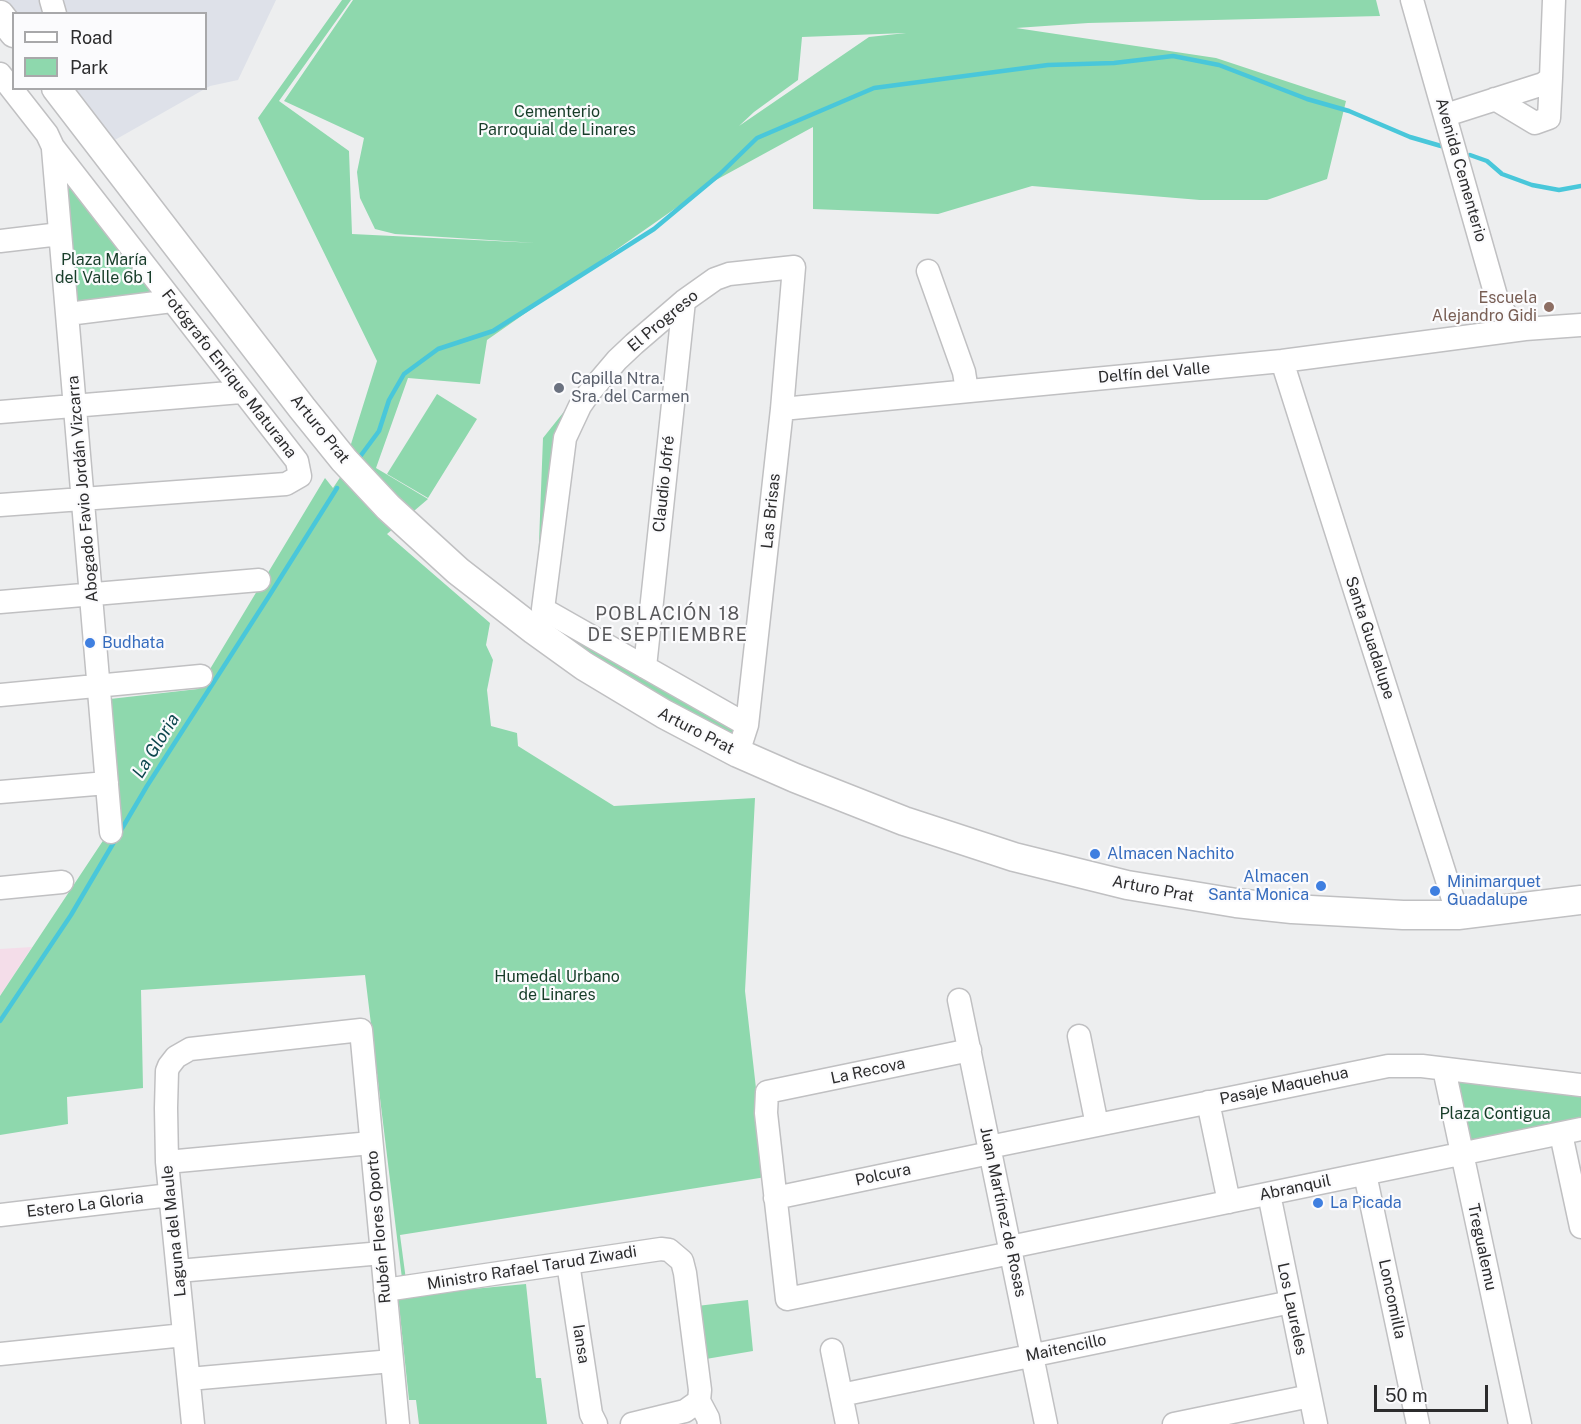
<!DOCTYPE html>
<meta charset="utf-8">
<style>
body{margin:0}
#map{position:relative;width:1581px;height:1424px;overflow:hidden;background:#edeeef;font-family:"Public Sans",sans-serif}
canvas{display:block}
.legend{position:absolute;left:12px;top:12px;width:195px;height:78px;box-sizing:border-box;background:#fbfbfd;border:2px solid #a8a8aa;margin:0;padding:8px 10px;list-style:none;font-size:18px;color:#2c2c2d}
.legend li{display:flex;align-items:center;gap:12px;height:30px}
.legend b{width:30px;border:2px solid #a8a8aa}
.scale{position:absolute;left:1374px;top:1385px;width:114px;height:27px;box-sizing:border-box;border:3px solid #2c2c2d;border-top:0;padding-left:8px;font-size:18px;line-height:21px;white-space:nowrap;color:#2c2c2d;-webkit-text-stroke:4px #fbfbfd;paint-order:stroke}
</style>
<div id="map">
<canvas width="1581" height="1424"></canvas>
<ul class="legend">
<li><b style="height:8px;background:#fff"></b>Road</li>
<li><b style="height:16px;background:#8ed8ad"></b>Park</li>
</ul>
<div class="scale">50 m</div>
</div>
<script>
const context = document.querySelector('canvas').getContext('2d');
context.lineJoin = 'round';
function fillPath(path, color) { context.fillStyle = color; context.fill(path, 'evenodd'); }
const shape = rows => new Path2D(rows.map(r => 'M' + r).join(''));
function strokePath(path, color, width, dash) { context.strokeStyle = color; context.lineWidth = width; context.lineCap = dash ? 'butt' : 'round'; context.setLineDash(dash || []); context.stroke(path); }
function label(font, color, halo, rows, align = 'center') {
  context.font = font + ' "Public Sans",sans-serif'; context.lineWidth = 4.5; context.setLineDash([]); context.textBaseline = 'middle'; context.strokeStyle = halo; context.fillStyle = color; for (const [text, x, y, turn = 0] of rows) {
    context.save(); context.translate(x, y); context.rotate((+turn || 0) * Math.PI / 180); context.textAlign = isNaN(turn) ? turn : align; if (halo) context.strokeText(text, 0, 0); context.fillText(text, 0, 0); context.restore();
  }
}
fillPath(shape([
 [5,0,276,0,238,80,210,86,113,141,73,89,206,88,206,14,16,13]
]), '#dee1e9');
fillPath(shape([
 [32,947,0,996,0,949]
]), '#f4dde9');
fillPath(shape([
 [342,0,351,0,279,101,349,151,352,234,536,243,395,234,375,229,360,198,357,172,364,138,284,101,353,0,1376,0,1380,16,1088,23,1016,28,1216,58,1346,101,1327,179,1267,200,1200,200,1032,186,938,214,813,209,813,127,716,180,487,340,480,384,408,378,376,468,428,499,387,534,490,623,486,645,493,660,487,690,491,726,517,733,518,746,614,806,755,798,745,991,766,1177,400,1235,408,1295,526,1284,536,1378,541,1378,547,1424,419,1424,416,1400,409,1400,398,1296,404,1295,365,975,141,990,143,1088,67,1097,68,1124,0,1135,0,996,120,815,110,699,198,689,325,478,333,488,341,476,377,361,258,118],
 [906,33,869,37,739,126,754,112,798,80,802,37],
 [65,165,163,294,75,304],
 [437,394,477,419,428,498,387,474],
 [574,399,577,406,537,594,543,438],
 [546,619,738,726,735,736,622,678,542,623],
 [1455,1076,1581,1094,1581,1126,1472,1149],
 [748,1300,753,1351,706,1359,697,1306]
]), '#8ed8ad');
strokePath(shape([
 [1470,155,1487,161,1502,174,1532,185,1559,190,1581,186],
 [359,458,379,431,389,400,404,374,438,349,493,331,654,229,720,174,757,138,874,88,1048,65,1114,63,1173,56,1219,65,1307,99,1349,111,1410,137,1441,146],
 [0,1021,71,915,147,786,269,596,337,488]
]), '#49c7da', 4.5);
const minor = shape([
 [51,0,55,14],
 [1412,0,1498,303,1509,319,1525,329],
 [0,74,47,134,53,147,297,461,300,476,286,484,0,505],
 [1495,99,1535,123,1549,118,1551,78],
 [1446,115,1543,84,1551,78,1554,0],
 [53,149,111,832],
 [0,241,60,234],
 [928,271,964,372,967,391],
 [68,314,172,301],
 [1282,361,1458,915],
 [782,409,1282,361,1525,329,1581,325],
 [0,412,241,392],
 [0,602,259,580],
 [645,667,684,301],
 [0,695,201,676],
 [738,753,747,725,782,409,794,267,729,274,715,279,684,301,634,344,617,360,589,393,580,406,565,438,543,609,747,725],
 [0,792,107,783],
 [0,888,62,882],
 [959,1000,1046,1424],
 [1079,1036,1097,1125],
 [970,1050,767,1092,766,1113,787,1299,1011,1253],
 [1444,1069,1520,1424],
 [1208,1102,1229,1202],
 [1561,1134,1581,1227],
 [989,1147,1388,1066,1422,1066,1581,1085],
 [167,1162,371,1143],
 [1365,1174,1418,1424],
 [1269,1194,1316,1424],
 [775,1198,990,1153],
 [0,1215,170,1195],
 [1010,1247,1581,1129],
 [568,1263,591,1414,596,1424],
 [178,1271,382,1253],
 [385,1290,661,1249,669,1250,682,1261,685,1273,700,1390,699,1401,708,1418,709,1424],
 [832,1350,847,1424],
 [0,1354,184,1335],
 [189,1379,392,1361],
 [841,1395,1291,1302],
 [193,1424,167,1162,166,1108,167,1071,169,1066,176,1057,190,1049,361,1030,398,1424],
 [632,1424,685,1411,699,1401],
 [1174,1424,1310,1396]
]);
const major = shape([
 [0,15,14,33],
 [56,88,302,408,344,460,388,507,458,571,534,630,584,666,664,714,738,753,795,778,904,821,1014,857,1127,885,1236,903,1292,909,1403,915,1458,915,1581,900]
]);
strokePath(minor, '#c0c0c2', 25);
strokePath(major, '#c0c0c2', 31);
strokePath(minor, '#fff', 22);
strokePath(major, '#fff', 28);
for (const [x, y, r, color] of [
 [1549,307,6,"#8d6e63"],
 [559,388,6,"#6b7280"],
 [90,643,6,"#3f7fe0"],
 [1095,854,6,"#3f7fe0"],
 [1321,886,6,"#3f7fe0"],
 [1435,891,6,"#3f7fe0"],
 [1318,1203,6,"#3f7fe0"]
]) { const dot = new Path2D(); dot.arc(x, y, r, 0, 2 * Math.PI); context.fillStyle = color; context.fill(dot); strokePath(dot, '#fbfbfd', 2); }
label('16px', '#173d29', '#fbfbfd', [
 ["Cementerio",557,112],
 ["Parroquial de Linares",557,130],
 ["Plaza María",104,260],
 ["del Valle 6b 1",104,278],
 ["Humedal Urbano",557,977],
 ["de Linares",557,995],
 ["Plaza Contigua",1495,1114]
]);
label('16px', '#2c2c2d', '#fbfbfd', [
 ["Avenida Cementerio",1461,170,74],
 ["El Progreso",663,321,-40],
 ["Delfín del Valle",1154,373,-5],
 ["Fotógrafo Enrique Maturana",229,374,52],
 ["Arturo Prat",320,429,51],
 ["Claudio Jofré",664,484,-84],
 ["Abogado Favio Jordán Vizcarra",83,489,-95],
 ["Las Brisas",771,511,-84],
 ["Santa Guadalupe",1370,638,72],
 ["Arturo Prat",696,731,27],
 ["Arturo Prat",1153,889,11],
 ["La Recova",868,1071,-12],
 ["Pasaje Maquehua",1284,1086,-12],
 ["Polcura",883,1175,-12],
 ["Abranquil",1295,1188,-12],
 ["Estero La Gloria",85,1205,-7],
 ["Juan Martínez de Rosas",1003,1212,78],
 ["Rubén Flores Oporto",379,1227,-95],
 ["Laguna del Maule",174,1231,-96],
 ["Tregualemu",1482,1247,78],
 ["Ministro Rafael Tarud Ziwadi",532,1268,-9],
 ["Loncomilla",1392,1299,78],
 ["Los Laureles",1292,1309,78],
 ["Iansa",581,1344,81],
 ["Maitencillo",1066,1348,-12]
]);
label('16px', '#785e54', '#fbfbfd', [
 ["Escuela",1537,298],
 ["Alejandro Gidi",1537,316]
], 'right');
label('16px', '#5b616d', '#fbfbfd', [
 ["Capilla Ntra.",571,379],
 ["Sra. del Carmen",571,397]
], 'left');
label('16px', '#366cbe', '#fbfbfd', [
 ["Budhata",102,643],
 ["Almacen Nachito",1107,854],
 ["Almacen",1309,877,"right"],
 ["Santa Monica",1309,895,"right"],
 ["Minimarquet",1447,882],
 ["Guadalupe",1447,900],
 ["La Picada",1330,1203]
], 'left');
context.letterSpacing = '1.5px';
label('18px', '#575759', '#fbfbfd', [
 ["POBLACIÓN 18",668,614],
 ["DE SEPTIEMBRE",668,635]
]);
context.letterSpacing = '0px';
label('italic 18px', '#0f474f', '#fbfbfd', [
 ["La Gloria",156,746,-58]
]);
</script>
